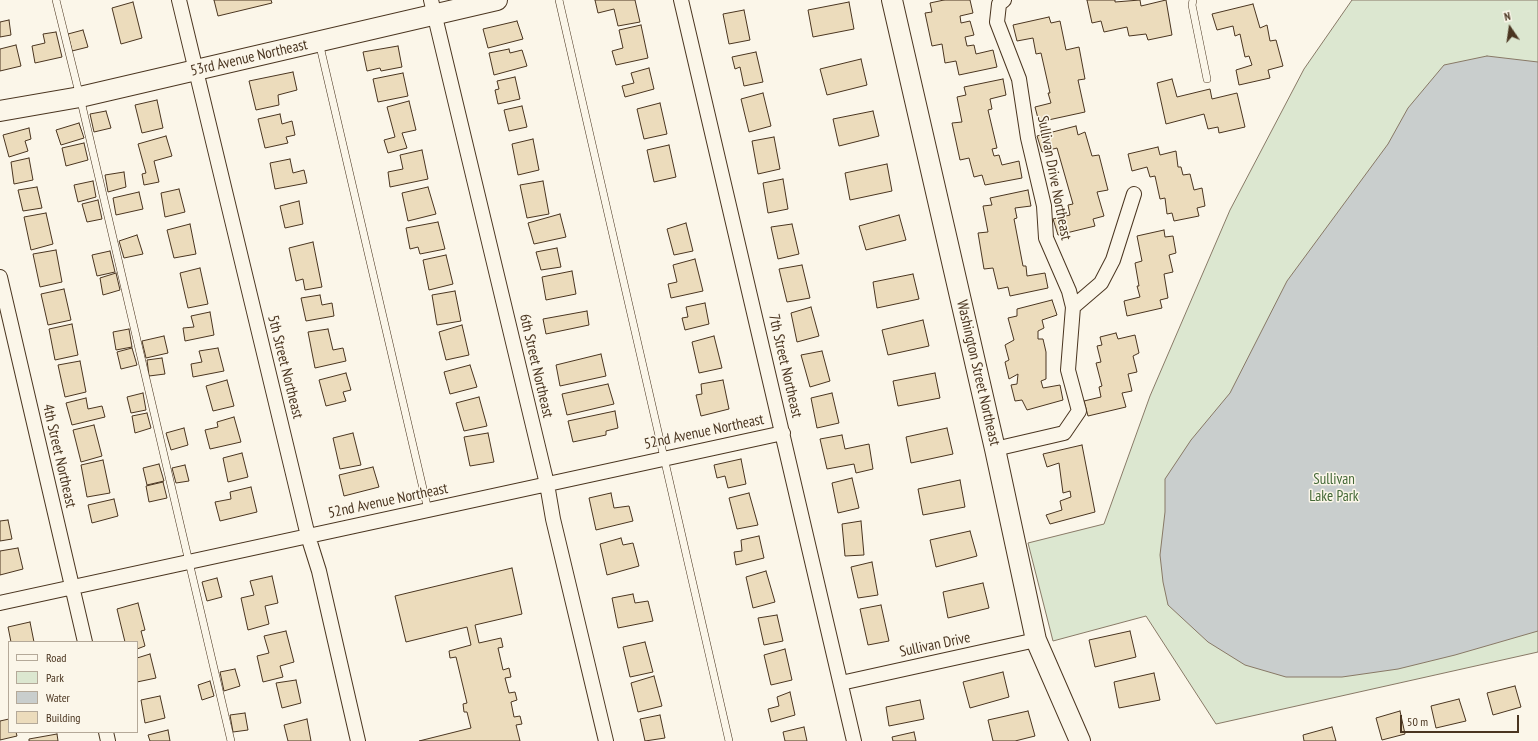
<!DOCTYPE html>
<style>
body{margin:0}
#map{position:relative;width:1538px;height:741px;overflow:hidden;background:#fbf6e9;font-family:"PT Sans Narrow",sans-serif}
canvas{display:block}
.legend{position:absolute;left:8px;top:641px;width:130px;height:92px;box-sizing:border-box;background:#fbf6e9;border:1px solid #b4a999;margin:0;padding:5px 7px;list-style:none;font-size:12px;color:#4a3520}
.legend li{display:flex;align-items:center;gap:8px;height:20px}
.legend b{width:20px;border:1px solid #b4a999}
.north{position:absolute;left:1490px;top:8px;width:40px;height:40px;-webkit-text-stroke:3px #fbf6e9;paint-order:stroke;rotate:347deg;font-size:11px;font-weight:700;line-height:16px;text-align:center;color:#4a3520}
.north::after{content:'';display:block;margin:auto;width:14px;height:18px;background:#4a3520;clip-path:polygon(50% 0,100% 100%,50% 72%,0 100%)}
.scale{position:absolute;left:1400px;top:715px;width:119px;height:18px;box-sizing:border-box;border:2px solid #4a3520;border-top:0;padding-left:5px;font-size:12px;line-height:14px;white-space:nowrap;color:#4a3520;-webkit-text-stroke:3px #fbf6e9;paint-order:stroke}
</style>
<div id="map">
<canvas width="1538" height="741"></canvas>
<ul class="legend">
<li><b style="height:5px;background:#fbf6e9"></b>Road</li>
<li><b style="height:11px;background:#dce7d0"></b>Park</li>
<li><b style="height:11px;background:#c9cecd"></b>Water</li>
<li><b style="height:11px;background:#ecdcbc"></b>Building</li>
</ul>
<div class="north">N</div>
<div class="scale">50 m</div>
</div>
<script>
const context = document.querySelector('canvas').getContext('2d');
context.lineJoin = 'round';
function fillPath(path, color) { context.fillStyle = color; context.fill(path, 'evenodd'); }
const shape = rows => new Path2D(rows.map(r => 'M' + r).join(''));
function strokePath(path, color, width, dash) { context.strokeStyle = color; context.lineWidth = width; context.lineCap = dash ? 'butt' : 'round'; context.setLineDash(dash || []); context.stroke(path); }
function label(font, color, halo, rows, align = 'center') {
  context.font = font + ' "PT Sans Narrow",sans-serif'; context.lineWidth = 3; context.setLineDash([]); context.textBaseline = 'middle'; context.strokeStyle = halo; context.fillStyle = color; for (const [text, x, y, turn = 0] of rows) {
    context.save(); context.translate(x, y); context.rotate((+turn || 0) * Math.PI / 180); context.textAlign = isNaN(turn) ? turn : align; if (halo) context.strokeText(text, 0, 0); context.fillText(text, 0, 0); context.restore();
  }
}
const green = shape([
 [1352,0,1538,0,1538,652,1216,724,1146,616,1053,641,1028,543,1104,524,1150,396,1230,210,1304,69,1352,0]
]);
fillPath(green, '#dce7d0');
strokePath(green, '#887966', 1);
const water = shape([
 [1487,56,1538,62,1538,631,1455,655,1398,669,1342,677,1286,677,1245,665,1208,642,1168,605,1163,582,1160,555,1165,512,1165,479,1191,440,1230,393,1287,281,1388,144,1408,108,1444,65,1487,56]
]);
fillPath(water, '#c9cecd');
strokePath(water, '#887966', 1);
const building = shape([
 [214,0,271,0,272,3,218,16,214,0],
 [595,0,635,0,640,22,618,26,614,9,598,13,595,0],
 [944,0,970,0,973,13,960,16,961,23,970,21,974,35,965,37,967,46,974,45,976,54,993,50,997,67,959,75,956,61,945,63,942,44,932,46,925,13,932,12,930,3,944,0],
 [1087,0,1115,0,1115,2,1140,0,1141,6,1166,0,1172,35,1148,40,1146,34,1129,36,1127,27,1104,32,1101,21,1092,23,1087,0],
 [133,2,142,38,121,44,112,8,133,2],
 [849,2,854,29,813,37,808,10,849,2],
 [1253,4,1260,28,1267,25,1270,41,1276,40,1283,66,1268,70,1270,78,1239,85,1236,70,1252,65,1249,56,1245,57,1240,34,1235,36,1233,26,1217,30,1212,14,1253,4],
 [744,10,750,40,729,44,723,14,744,10],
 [1049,17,1051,23,1060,21,1066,50,1079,47,1085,79,1078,80,1085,112,1039,122,1035,107,1051,103,1048,93,1050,93,1041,53,1036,54,1033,38,1017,41,1013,25,1049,17],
 [9,20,11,35,0,37,0,22,9,20],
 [517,21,523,39,488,48,483,29,517,21],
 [641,25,648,58,616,65,612,51,623,48,619,30,641,25],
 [83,30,88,47,72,51,68,34,83,30],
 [56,32,62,57,35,63,32,46,45,43,43,34,56,32],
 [16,45,21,66,0,71,0,49,16,45],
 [398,46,402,67,381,71,380,68,367,71,363,52,398,46],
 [509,49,510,53,522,50,527,66,494,75,489,53,509,49],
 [756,52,763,82,744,86,740,67,735,69,732,57,756,52],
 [861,59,867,85,827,95,820,69,861,59],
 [649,68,654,89,625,97,622,86,634,83,631,73,649,68],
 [293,72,297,90,278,95,279,105,256,110,249,81,293,72],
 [403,73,408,96,378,102,373,79,403,73],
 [515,77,520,99,498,104,495,90,499,89,497,81,515,77],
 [1003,79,1006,95,990,99,992,109,988,110,997,148,992,149,994,156,999,155,1002,165,1019,161,1022,178,985,185,982,175,974,177,969,158,960,160,952,123,962,122,957,97,966,95,964,87,1003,79],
 [1172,79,1177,97,1210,89,1212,99,1237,93,1245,127,1219,133,1218,127,1208,129,1204,114,1166,124,1157,83,1172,79],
 [763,93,771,126,749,132,741,99,763,93],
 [157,100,163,128,142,133,135,105,157,100],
 [409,101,416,130,402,133,407,148,388,153,384,140,395,137,387,107,409,101],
 [660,103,667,134,644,139,637,109,660,103],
 [522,106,527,127,509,131,504,110,522,106],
 [106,111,111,128,94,132,90,114,106,111],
 [873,111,879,136,839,146,833,119,873,111],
 [280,114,282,124,292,121,295,135,286,137,288,143,265,148,258,119,280,114],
 [79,123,84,138,61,145,56,130,79,123],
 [1076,126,1078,135,1085,132,1092,156,1099,155,1108,190,1097,192,1104,216,1093,219,1095,226,1058,235,1053,219,1070,215,1068,205,1073,204,1057,148,1042,152,1037,136,1076,126],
 [29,128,31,139,25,141,28,151,9,157,3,135,29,128],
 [166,136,172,156,154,161,159,182,144,185,142,174,146,173,138,144,166,136],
 [774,137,780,169,758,174,752,141,774,137],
 [533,139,539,170,518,175,512,144,533,139],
 [84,143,88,160,66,166,62,148,84,143],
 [669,145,676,177,654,182,647,150,669,145],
 [1158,147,1160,155,1176,151,1178,167,1181,167,1183,175,1190,174,1194,190,1202,188,1205,206,1197,208,1199,216,1174,221,1172,213,1167,214,1165,198,1160,199,1155,176,1150,177,1147,167,1132,171,1128,154,1158,147],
 [422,150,428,179,390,187,388,172,403,169,400,155,422,150],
 [29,158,33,180,14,184,11,162,29,158],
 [290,159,293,173,304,170,307,183,275,189,270,163,290,159],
 [887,164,892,191,850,200,845,173,887,164],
 [124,172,126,187,108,192,105,175,124,172],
 [783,179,788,209,768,213,763,183,783,179],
 [93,181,96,197,78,202,74,185,93,181],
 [543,181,549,214,527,218,520,185,543,181],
 [37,187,42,208,23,211,18,190,37,187],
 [428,187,436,214,408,221,402,193,428,187],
 [179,189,185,212,165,217,161,193,179,189],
 [1028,190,1031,206,1015,208,1017,218,1014,219,1023,266,1026,266,1027,276,1045,273,1048,288,1010,296,1008,287,998,289,993,268,984,269,978,233,988,232,983,206,992,205,990,198,1028,190],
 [139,192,143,209,116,215,113,198,139,192],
 [98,200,102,219,87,222,82,204,98,200],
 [299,201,303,224,285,228,280,206,299,201],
 [46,213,53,244,31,250,24,217,46,213],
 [560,214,566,237,534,244,528,223,560,214],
 [899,215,906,240,866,250,859,226,899,215],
 [438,222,445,249,420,254,418,247,410,249,406,228,438,222],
 [686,223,693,251,674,255,667,229,686,223],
 [190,224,196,254,174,258,167,230,190,224],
 [792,224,799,254,778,259,771,227,792,224],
 [1164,230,1165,237,1173,236,1176,253,1169,255,1173,272,1164,274,1168,298,1160,300,1162,308,1127,316,1124,301,1140,297,1137,286,1139,286,1135,263,1142,261,1137,236,1164,230],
 [137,235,143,254,124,258,119,241,137,235],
 [313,242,322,287,305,290,303,279,296,281,289,248,313,242],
 [557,248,561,267,541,270,536,252,557,248],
 [56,250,62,282,40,287,33,254,56,250],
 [110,251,115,272,97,276,92,255,110,251],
 [446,255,453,284,429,290,423,260,446,255],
 [695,259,703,291,671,298,668,284,677,282,673,265,695,259],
 [802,265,810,298,787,302,779,269,802,265],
 [200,268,208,304,188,308,180,273,200,268],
 [572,271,576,294,546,300,542,277,572,271],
 [116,273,120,290,103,295,100,278,116,273],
 [913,274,919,299,877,308,873,282,913,274],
 [64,289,71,320,48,325,41,294,64,289],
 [455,291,461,321,437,325,432,295,455,291],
 [320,295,322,305,332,303,334,316,306,321,301,298,320,295],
 [1052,300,1057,315,1042,320,1044,328,1038,331,1038,339,1043,339,1046,352,1046,379,1041,381,1043,388,1060,385,1063,400,1027,410,1022,400,1015,401,1011,385,1017,384,1018,374,1009,379,1005,362,1009,360,1005,345,1014,340,1008,318,1017,316,1017,309,1052,300],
 [705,303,709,324,685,330,682,318,688,317,686,307,705,303],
 [811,307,819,336,797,342,791,313,811,307],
 [587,311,589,325,546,334,543,319,587,311],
 [210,312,214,335,185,341,183,328,194,327,191,316,210,312],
 [923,320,929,346,888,355,882,330,923,320],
 [72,324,78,355,55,360,49,329,72,324],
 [462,325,469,355,446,360,439,332,462,325],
 [129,329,132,347,116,350,113,332,129,329],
 [328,329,333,350,343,348,346,361,315,368,308,332,328,329],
 [1116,333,1118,339,1135,335,1139,353,1133,356,1137,372,1128,374,1132,391,1122,393,1126,407,1088,416,1084,401,1101,397,1099,387,1102,386,1096,363,1101,362,1097,346,1102,345,1100,337,1116,333],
 [164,336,168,353,146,358,142,341,164,336],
 [714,336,722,368,699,373,692,342,714,336],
 [132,348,137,365,121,369,117,352,132,348],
 [218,348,224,371,193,377,191,364,202,362,199,351,218,348],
 [822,351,830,381,810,387,801,355,822,351],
 [601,354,606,376,560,386,556,365,601,354],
 [162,358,165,374,149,376,147,360,162,358],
 [80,361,86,392,65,397,58,365,80,361],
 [470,365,477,387,450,394,444,372,470,365],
 [346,373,351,390,343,392,346,401,326,406,319,380,346,373],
 [935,373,940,398,898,406,893,381,935,373],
 [227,380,234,406,213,411,206,386,227,380],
 [723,380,729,409,701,416,696,395,702,394,701,384,723,380],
 [608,384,614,404,567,415,562,394,608,384],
 [143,393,146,410,131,413,127,397,143,393],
 [832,393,839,423,817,428,811,398,832,393],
 [479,397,487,426,464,431,456,403,479,397],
 [86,398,88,409,102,406,105,417,72,425,66,403,86,398],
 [615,411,618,428,606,431,606,435,573,442,568,421,615,411],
 [147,413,151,428,135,433,132,416,147,413],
 [234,417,241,442,210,449,205,430,218,427,217,422,234,417],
 [94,425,102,456,81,462,73,430,94,425],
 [184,428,188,445,171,450,166,433,184,428],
 [947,428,953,454,911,463,906,437,947,428],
 [353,433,361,465,340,469,333,438,353,433],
 [488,433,494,462,470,466,464,437,488,433],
 [842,435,845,449,869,444,873,469,856,473,854,464,827,469,820,439,842,435],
 [1082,445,1095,512,1050,524,1046,515,1062,510,1060,501,1071,497,1070,491,1063,493,1059,463,1047,467,1043,454,1082,445],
 [242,453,248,477,228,482,223,458,242,453],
 [741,459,746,484,728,488,725,476,717,478,714,465,741,459],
 [103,460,110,493,87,497,81,465,103,460],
 [159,464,164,481,147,485,143,468,159,464],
 [185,465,189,481,176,483,172,468,185,465],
 [373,467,379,487,344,496,339,475,373,467],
 [852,478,859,508,838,513,832,483,852,478],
 [960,480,965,507,923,515,918,489,960,480],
 [163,482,167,498,149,502,146,486,163,482],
 [251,487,257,512,220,521,215,502,231,499,230,492,251,487],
 [611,493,614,508,629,506,633,521,596,530,589,498,611,493],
 [749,493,758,525,737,529,729,498,749,493],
 [114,499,118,516,92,523,88,505,114,499],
 [8,520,12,539,0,541,0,521,8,520],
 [861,521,864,555,845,556,842,524,861,521],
 [970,531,977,556,936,567,930,540,970,531],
 [759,536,764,558,736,565,734,552,742,551,741,540,759,536],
 [621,538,623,545,633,543,639,566,607,575,600,544,621,538],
 [18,548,23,569,0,575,0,551,18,548],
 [872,562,878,595,858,598,851,567,872,562],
 [512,568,522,614,475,625,479,643,501,638,503,647,498,648,503,670,509,668,511,677,505,678,509,693,515,692,517,700,511,702,514,717,520,716,522,724,516,725,520,741,419,741,471,728,467,712,464,712,463,704,467,703,456,657,450,658,449,651,471,645,467,627,406,642,395,596,512,568],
 [766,571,775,602,753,608,746,577,766,571],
 [272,576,278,603,265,606,269,624,248,630,241,598,254,595,250,581,272,576],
 [217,578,222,597,207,601,202,582,217,578],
 [983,583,989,608,948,618,943,592,983,583],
 [633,594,635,603,648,601,653,621,618,628,612,598,633,594],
 [138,603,145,630,141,631,145,646,137,649,137,642,125,642,117,609,138,603],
 [881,605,889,641,868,645,860,609,881,605],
 [777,615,783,641,764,645,758,618,777,615],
 [30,622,34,642,11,642,8,627,30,622],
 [286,631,294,662,280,666,283,677,263,682,257,656,269,653,264,636,286,631],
 [1130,631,1136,657,1095,667,1089,640,1130,631],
 [645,642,653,672,630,677,623,647,645,642],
 [785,649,792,680,771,685,764,655,785,649],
 [150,654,156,678,137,682,137,658,150,654],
 [235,669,240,686,224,691,220,672,235,669],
 [1003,672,1009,697,970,708,963,682,1003,672],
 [1154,673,1160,700,1119,708,1114,682,1154,673],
 [654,676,662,706,638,712,631,683,654,676],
 [296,680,301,703,282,708,276,683,296,680],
 [210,681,214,696,202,700,198,685,210,681],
 [1515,686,1521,707,1493,715,1487,693,1515,686],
 [790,692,795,715,771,722,768,709,779,706,777,697,790,692],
 [160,696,165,718,145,723,141,700,160,696],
 [1459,699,1466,721,1436,728,1431,706,1459,699],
 [920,700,924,719,889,726,886,707,920,700],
 [1028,711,1035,736,1015,741,993,741,988,720,1028,711],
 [1400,711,1405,734,1382,740,1376,718,1400,711],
 [245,713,248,730,233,732,230,715,245,713],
 [660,715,665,738,645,741,640,719,660,715],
 [9,719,9,732,16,732,17,736,0,740,0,721,9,719],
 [307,719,311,741,288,741,284,725,307,719],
 [804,727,807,741,785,741,783,732,804,727],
 [1332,727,1336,741,1304,741,1303,735,1332,727],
 [168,730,170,741,150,741,148,735,168,730],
 [914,732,916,741,893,741,892,737,914,732],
 [57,734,58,741,29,741,29,739,57,734]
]);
fillPath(building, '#ecdcbc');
strokePath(building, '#4a3520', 1);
const lane = shape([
 [56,0,80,97,231,741],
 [559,0,729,741],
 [1193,0,1192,5,1207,79],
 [319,42,428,510]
]);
const street = shape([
 [179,0,308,536,319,571,358,741],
 [431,0,547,484,553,519,606,741],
 [681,0,854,741],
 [0,277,85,642],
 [1073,307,1101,283,1113,260,1134,194],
 [995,449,1064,433,1079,411,1068,370,1073,307,1069,291,1046,238,1044,206,1028,138,1019,79,997,22,999,4,1004,0],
 [0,603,783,433],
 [841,683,1036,640],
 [106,732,108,741]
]);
const secondary = shape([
 [892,0,995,449,1036,640,1080,741],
 [0,111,80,97,497,0]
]);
strokePath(lane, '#4a3520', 8);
strokePath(street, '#4a3520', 16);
strokePath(secondary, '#4a3520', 22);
strokePath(lane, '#fbf6e9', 7);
strokePath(street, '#fbf6e9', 14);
strokePath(secondary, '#fbf6e9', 20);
label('15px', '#4a3520', '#fbf6e9', [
 ["53rd Avenue Northeast",249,58,-13],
 ["Sullivan Drive Northeast",1054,178,79],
 ["6th Street Northeast",536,366,77],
 ["7th Street Northeast",785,366,77],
 ["5th Street Northeast",285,367,76],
 ["Washington Street Northeast",978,373,77],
 ["52nd Avenue Northeast",704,432,-12],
 ["4th Street Northeast",59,456,77],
 ["52nd Avenue Northeast",388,501,-12],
 ["Sullivan Drive",935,645,-12]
]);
label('15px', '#436837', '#fbf6e9', [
 ["Sullivan",1334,480],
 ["Lake Park",1334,497]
]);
</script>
